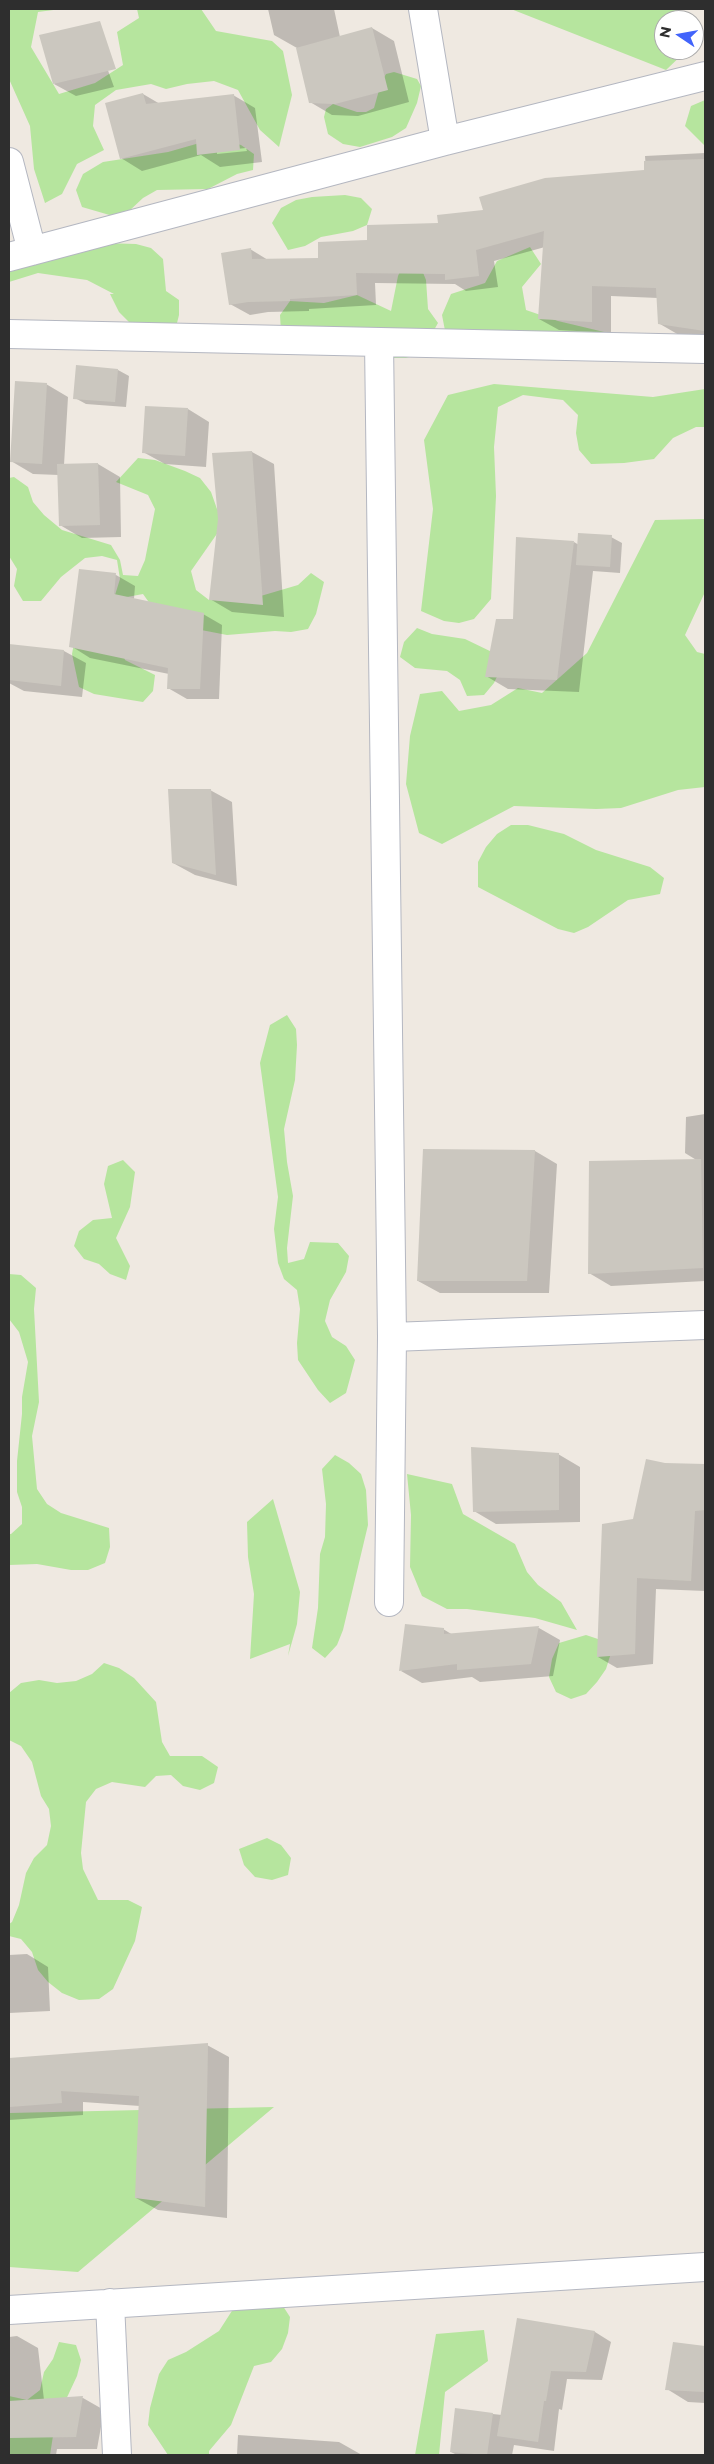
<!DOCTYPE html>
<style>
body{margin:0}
#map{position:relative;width:714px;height:2464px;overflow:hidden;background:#efe9e1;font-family:Montserrat,sans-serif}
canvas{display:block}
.frame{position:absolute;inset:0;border:10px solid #2e2e2e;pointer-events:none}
.north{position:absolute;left:654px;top:10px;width:50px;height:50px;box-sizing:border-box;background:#fff;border:1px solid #ababab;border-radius:50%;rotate:282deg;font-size:14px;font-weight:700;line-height:20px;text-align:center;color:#2e2e2e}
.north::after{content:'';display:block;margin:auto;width:18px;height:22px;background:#4264fb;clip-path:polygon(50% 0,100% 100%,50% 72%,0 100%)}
</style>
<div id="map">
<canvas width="714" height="2464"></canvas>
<div class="frame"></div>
<div class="north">N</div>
</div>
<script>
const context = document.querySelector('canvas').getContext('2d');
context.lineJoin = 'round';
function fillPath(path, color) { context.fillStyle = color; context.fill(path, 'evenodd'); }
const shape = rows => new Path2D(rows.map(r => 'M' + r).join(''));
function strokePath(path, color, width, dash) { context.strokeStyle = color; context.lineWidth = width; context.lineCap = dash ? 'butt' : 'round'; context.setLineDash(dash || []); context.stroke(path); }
fillPath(shape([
 [9,9,61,9,38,12,31,47,59,94,95,83,123,65,117,32,139,18,137,9,201,9,216,31,272,41,283,51,292,95,279,147,260,130,238,90,214,81,187,84,166,89,151,84,116,90,95,105,93,126,104,150,77,164,62,194,45,203,34,169,30,126,9,79],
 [511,9,676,9,685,20,664,20,664,50,687,50,666,70],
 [394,72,417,79,421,86,417,103,406,128,392,137,360,147,343,144,328,134,324,117,326,109,333,104,357,112,366,112,374,108,381,83,386,74],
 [705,100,705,145,704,145,685,126,691,106],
 [222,140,241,145,254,154,253,170,237,174,208,189,157,190,143,198,128,212,113,216,82,207,76,190,83,174,103,162,168,152,203,142],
 [345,195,361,198,372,209,367,225,353,231,321,237,305,246,288,250,272,223,281,208,296,200,312,197],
 [102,243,136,244,151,248,163,259,166,291,179,300,179,315,175,331,131,324,119,312,110,294,114,294,87,280,38,273,9,282,9,248],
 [530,247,541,264,522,287,526,310,558,321,621,336,447,341,442,315,451,294,485,283,497,261],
 [405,260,420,265,426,280,428,309,438,323,421,353,406,358,390,358,281,332,280,315,290,301,324,303,357,295,391,311,398,276],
 [494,384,653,397,705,389,705,427,696,427,673,438,654,459,624,463,591,464,579,450,576,433,578,415,563,400,523,395,498,407,494,447,496,496,491,599,474,619,459,623,444,621,421,611,433,509,424,440,448,395],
 [138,458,155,460,185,471,200,478,211,492,217,509,220,511,221,528,191,571,196,590,209,600,247,600,298,585,311,573,324,582,316,614,308,629,291,632,275,631,227,635,196,629,153,608,143,594,127,597,120,644,125,660,155,675,153,691,143,702,94,694,79,687,72,654,75,638,115,595,120,579,117,560,102,556,85,558,61,577,41,601,23,601,14,586,17,569,9,556,9,478,14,477,28,487,33,502,44,515,62,530,111,545,120,560,123,575,138,576,145,560,155,509,148,495,116,482],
 [705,519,705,592,685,635,697,652,705,654,705,787,678,790,621,808,596,809,514,806,442,844,419,833,406,784,410,736,420,694,442,691,459,711,491,705,518,688,542,693,587,653,655,520],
 [417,628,432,634,465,639,494,653,501,668,494,683,484,695,467,696,460,680,447,671,415,668,400,657,404,642],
 [511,825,528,825,564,834,596,850,650,867,664,878,660,894,628,900,588,927,574,933,558,929,478,887,478,862,486,847,497,834],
 [287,1015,296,1029,297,1045,295,1080,284,1129,287,1162,293,1196,287,1248,288,1263,304,1259,310,1242,338,1243,349,1256,346,1272,330,1300,325,1321,332,1337,346,1346,355,1360,346,1393,330,1403,318,1390,298,1360,297,1343,300,1309,297,1290,284,1279,278,1263,274,1229,278,1197,260,1063,270,1025],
 [123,1160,135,1172,130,1207,116,1238,130,1266,126,1280,110,1274,99,1264,84,1259,74,1246,79,1231,93,1220,112,1218,104,1184,108,1166],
 [9,1274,21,1275,36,1288,34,1309,39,1402,32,1436,37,1489,47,1504,61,1513,109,1528,110,1547,105,1563,88,1570,71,1570,37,1564,9,1565,9,1534,11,1534,22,1524,22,1507,17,1492,17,1461,22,1414,22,1397,28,1362,19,1332,9,1319],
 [335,1455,349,1463,361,1474,366,1490,368,1525,343,1630,337,1645,325,1658,312,1648,318,1608,320,1554,325,1537,326,1504,322,1469],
 [407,1474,452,1484,463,1514,515,1544,527,1572,538,1585,561,1602,577,1630,535,1618,467,1609,447,1609,422,1596,410,1567,411,1515],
 [273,1499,300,1592,297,1624,288,1656,290,1644,250,1659,254,1594,248,1557,247,1522],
 [586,1635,601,1640,611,1653,606,1669,597,1682,586,1694,571,1699,556,1692,549,1677,552,1659,559,1643],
 [104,1663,119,1668,134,1678,156,1702,162,1742,170,1756,202,1756,218,1767,214,1783,200,1790,183,1786,171,1775,156,1776,145,1787,112,1782,96,1789,86,1802,81,1853,83,1869,98,1900,128,1900,142,1907,135,1941,113,1989,99,1999,79,2000,62,1993,48,1982,38,1970,32,1952,21,1939,9,1936,9,1924,12,1922,19,1905,26,1873,34,1858,47,1845,51,1826,49,1809,41,1796,32,1762,21,1746,9,1740,9,1693,21,1683,39,1680,57,1683,76,1681,92,1674],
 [267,1838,281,1845,291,1858,288,1875,272,1880,255,1877,244,1865,239,1849],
 [274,2107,78,2272,9,2267,9,2113],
 [237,2303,281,2303,290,2317,288,2333,282,2349,271,2362,254,2366,231,2425,209,2451,209,2455,168,2455,148,2425,150,2408,159,2374,168,2360,186,2352,219,2331],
 [484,2330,488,2361,445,2392,439,2455,415,2455,436,2334],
 [59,2342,76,2345,81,2360,77,2376,55,2423,50,2455,9,2455,9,2396,27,2400,40,2390,44,2372,53,2359]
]), '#b6e59e');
fillPath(shape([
 [268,9,334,9,340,37,372,28,394,41,409,102,358,116,332,115,310,102,297,48,274,35],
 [97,40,114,87,76,96,54,84],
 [143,94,160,104,233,95,255,108,262,162,220,167,201,155,142,171,121,158],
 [246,148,247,151,217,154,217,151],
 [705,153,705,339,679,335,660,324,658,298,611,296,611,333,559,330,539,319,545,247,494,261,498,287,466,291,455,284,375,283,376,305,309,309,309,311,268,312,250,315,230,304,250,249,268,260,319,259,369,241,646,171,645,156],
 [118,370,129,376,126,407,86,404,75,398],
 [46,384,68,397,64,465,98,464,120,477,121,537,82,538,60,525,59,475,33,474,11,461],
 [188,409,209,422,206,467,165,464,143,452],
 [252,452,274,464,284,617,232,612,210,599],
 [611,537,622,543,620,573,593,571,579,692,508,689,486,676,514,621,574,542,579,545],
 [80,570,116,575,135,586,134,599,203,614,222,625,219,699,187,699,168,688,169,674,90,658,71,646],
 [9,645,64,651,86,663,82,697,24,691,9,683],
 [210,790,232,802,237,886,195,875,173,863],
 [705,1114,705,1281,611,1286,589,1273,698,1161,685,1153,686,1117],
 [425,1150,535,1151,557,1164,549,1293,440,1293,418,1281],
 [558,1454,580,1467,580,1522,496,1524,474,1511],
 [665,1464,705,1466,705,1591,656,1589,653,1664,617,1668,598,1657,634,1520],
 [539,1628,560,1640,553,1676,480,1682,472,1677,422,1683,401,1671,443,1629,453,1635],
 [27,1954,48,1967,50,2011,9,2013,9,1955],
 [207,2045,229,2057,227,2218,158,2210,136,2198,140,2106,83,2102,83,2115,9,2120,9,2060],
 [518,2319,595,2332,611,2342,602,2380,567,2379,562,2410,559,2409,554,2451,514,2445,512,2455,457,2455,451,2452,456,2410,502,2415],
 [17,2336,38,2348,44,2400,83,2398,104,2410,97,2449,57,2449,56,2455,9,2455,9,2337],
 [674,2343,705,2347,705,2403,688,2402,667,2389],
 [238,2435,339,2442,362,2455,237,2455]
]), '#0003');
fillPath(shape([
 [100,21,116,69,53,84,39,35],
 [372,27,388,90,335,104,309,103,296,48],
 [143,93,146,104,234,94,240,150,197,155,196,139,120,159,105,103],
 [705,159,705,331,658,324,656,288,592,286,592,322,538,319,544,231,476,250,479,276,445,280,445,274,356,273,357,295,290,299,290,301,248,302,229,305,221,253,251,248,252,259,318,258,318,242,367,240,367,225,438,223,437,215,483,210,479,197,545,178,644,170,644,161],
 [76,365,118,369,115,402,73,399],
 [15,381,47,383,42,464,10,462],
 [145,406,188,408,185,456,142,453],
 [252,451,263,605,209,600,218,519,212,453],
 [98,463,100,525,59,526,57,464],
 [578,533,612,535,610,567,576,565],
 [516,537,574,541,557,680,485,677,496,619,513,619],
 [79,569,116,573,114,594,204,613,200,689,167,689,168,668,69,647],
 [9,644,64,650,61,686,9,680],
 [168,789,211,789,216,875,172,863],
 [423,1149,535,1150,527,1281,417,1281],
 [701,1159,703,1268,588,1274,589,1161],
 [471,1447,559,1453,559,1510,473,1512],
 [646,1459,665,1463,705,1464,705,1510,695,1511,691,1581,637,1578,635,1654,597,1657,602,1524,633,1519],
 [405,1624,444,1628,444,1634,539,1626,531,1664,457,1670,457,1664,399,1671],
 [208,2043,205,2207,135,2198,139,2096,61,2091,62,2103,9,2107,9,2058],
 [517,2318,595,2331,586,2372,551,2371,546,2401,544,2401,538,2442,497,2436],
 [673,2342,705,2346,705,2392,665,2390],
 [83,2396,76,2437,9,2438,9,2401],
 [455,2408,493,2413,487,2455,450,2452]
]), '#cbc7bf');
const minor = shape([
 [423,9,445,141],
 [9,162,32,251],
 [9,257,445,141,705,76],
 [9,334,705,349],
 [379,342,392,1337,389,1602],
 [392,1337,705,1325],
 [110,2303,117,2455],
 [9,2310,705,2267]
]);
strokePath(minor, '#b4b7c1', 30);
strokePath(minor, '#fff', 28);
</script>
